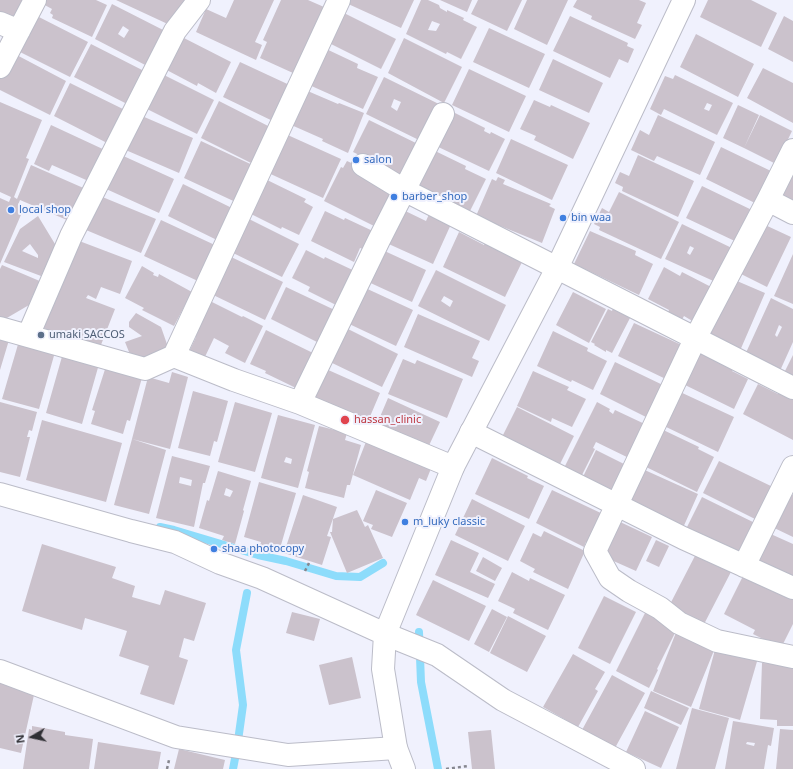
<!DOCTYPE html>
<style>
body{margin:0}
#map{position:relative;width:793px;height:769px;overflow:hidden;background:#f0f1fd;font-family:"Noto Sans",sans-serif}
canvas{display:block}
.north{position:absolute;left:12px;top:717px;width:40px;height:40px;-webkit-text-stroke:3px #f0f1fd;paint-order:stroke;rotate:261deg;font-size:11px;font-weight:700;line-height:16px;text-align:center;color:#2f2f34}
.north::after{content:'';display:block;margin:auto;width:14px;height:18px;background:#2f2f34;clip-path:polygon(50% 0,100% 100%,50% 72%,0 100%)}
</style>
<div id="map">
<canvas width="793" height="769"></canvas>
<div class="north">N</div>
</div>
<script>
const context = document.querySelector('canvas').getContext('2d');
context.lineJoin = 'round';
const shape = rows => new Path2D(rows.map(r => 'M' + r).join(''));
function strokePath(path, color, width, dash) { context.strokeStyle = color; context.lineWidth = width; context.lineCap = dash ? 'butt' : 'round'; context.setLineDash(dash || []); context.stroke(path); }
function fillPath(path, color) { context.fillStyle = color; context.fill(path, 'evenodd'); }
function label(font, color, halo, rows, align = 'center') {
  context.font = font + ' "Noto Sans",sans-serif'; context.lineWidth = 4; context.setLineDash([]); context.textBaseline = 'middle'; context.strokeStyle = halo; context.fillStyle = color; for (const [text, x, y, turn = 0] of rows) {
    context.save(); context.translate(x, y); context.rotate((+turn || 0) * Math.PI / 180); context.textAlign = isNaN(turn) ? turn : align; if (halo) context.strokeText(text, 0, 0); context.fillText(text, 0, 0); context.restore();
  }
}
strokePath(shape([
 [160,527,174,530,258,555,286,561,336,576,360,577,383,563],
 [419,632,421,682,438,769],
 [233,769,237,748,243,705,236,650,247,593]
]), '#8ddcfb', 8);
fillPath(shape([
 [0,0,27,0,13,28,0,21],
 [42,0,96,0,107,5,92,37,52,18,53,15,50,13,52,9,41,3],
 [116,0,186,0,172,26],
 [234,0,274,0,255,42,262,45,256,60,196,32,206,9,226,18],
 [281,0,308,0,324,7,293,73,260,58,267,42,263,40],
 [347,0,414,0,401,28,346,3],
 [421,0,428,0,439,5,440,8,447,12,447,10,464,18,463,20,477,27,461,59,447,52,446,54,406,34],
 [432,21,440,24,436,31,428,30],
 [440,0,472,0,467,12],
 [478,0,522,0,507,31,471,14],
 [527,0,568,0,547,45,514,29],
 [577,0,639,0,646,3,637,23,642,25,635,39,591,19,592,16,573,7],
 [708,0,751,0,777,13,761,47,700,17],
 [112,4,169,33,151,68,95,39],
 [123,26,129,30,124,38,118,34],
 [344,13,396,39,381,69,329,43],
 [33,14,88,42,70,77,16,50],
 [570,16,628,43,627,46,634,49,628,63,619,59,610,78,553,51],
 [784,16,793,21,793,62,768,49],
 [489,28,545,54,529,88,473,62],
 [696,34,754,64,738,97,680,67],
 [180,36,231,62,216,93,198,83,197,86,161,67],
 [404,38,462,67,444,103,388,73],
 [91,44,148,73,131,106,74,77],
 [322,47,358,64,357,68,378,77,363,109,307,84],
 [11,52,66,81,50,115,0,90,0,76],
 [553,59,603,83,589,113,539,90],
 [240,62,296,88,279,124,223,97],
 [763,68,793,83,793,123,747,98],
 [469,69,526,96,509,132,452,105],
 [158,72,214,100,197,134,141,106],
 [675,75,733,103,717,135,664,109,661,115,650,109,665,76,673,79],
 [707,103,712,105,709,111,704,109],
 [384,77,445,107,427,144,366,114],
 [394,99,401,102,397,111,391,107],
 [70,83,127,111,111,145,54,116],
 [303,89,338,104,339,103,364,113,348,153,322,141,323,139,289,124],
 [534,100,550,107,551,105,590,123,573,159,534,140,536,136,520,129],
 [219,101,276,130,257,166,201,138],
 [0,102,42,120,26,158,29,159,14,197,17,199,31,165,88,190,74,223,20,200,18,205,23,207,23,210,0,264,0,198,9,202,11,197,0,192],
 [738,105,759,115,744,148,723,138],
 [449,110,485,128,484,131,490,134,491,132,505,139,489,171,432,144],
 [658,115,715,142,700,175,657,156,654,161,631,150,640,130,649,135],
 [760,115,792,131,776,164,744,148],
 [142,116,193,138,179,173,121,148],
 [369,120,424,147,408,179,353,152],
 [51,125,107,151,93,183,52,165,49,171,34,164],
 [281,132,341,159,323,198,264,171],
 [511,139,568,165,552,200,496,173],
 [201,141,259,168,242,205,184,178],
 [721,147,773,172,757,204,706,179],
 [429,148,466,166,465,169,486,179,468,215,452,207,454,202,413,183],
 [119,154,174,179,159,213,104,188],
 [638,155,694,181,678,217,622,191,623,187,615,183,620,172,629,176],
 [347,161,360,167,395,193,378,228,324,201,341,167,343,168],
 [793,168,793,209,777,201],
 [261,177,306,199,304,202,313,207,299,235,282,227,281,229,245,211],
 [498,177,505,180,503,184,551,204,549,206,555,209,542,243,476,216,492,179,496,181],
 [183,184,236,210,221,242,168,216],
 [702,186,754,211,739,243,686,218],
 [619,192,679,222,661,259,599,230,600,227,594,224,602,208,609,212],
 [100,196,156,219,141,253,86,230],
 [397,207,426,221,430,212,452,222,433,264,382,241],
 [325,211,344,220,345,218,375,232,366,250,360,248,354,262,311,241],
 [241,215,299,244,282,277,225,249],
 [38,216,58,249,53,253,41,276,4,262,20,229],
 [30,244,38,255,38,258,22,251],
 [161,220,217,246,200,282,144,256],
 [682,224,736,250,720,284,665,259],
 [690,246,694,248,690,255,687,253],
 [763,224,791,237,767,287,739,273],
 [590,231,636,251,635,255,653,264,639,295,574,264],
 [459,232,484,245,487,237,522,262,505,297,443,267],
 [74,239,132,261,120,294,101,287,96,299,88,295,86,298,115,309,99,350,41,327],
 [378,248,426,270,412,302,364,280],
 [306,250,324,259,325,257,359,273,342,308,308,291,310,287,292,278],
 [225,254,283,282,265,320,207,292],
 [793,254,793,304,774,296],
 [2,265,42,282,36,296,33,295,29,305,0,322,0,269],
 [142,266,154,273,153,275,158,277,159,274,192,292,174,326,142,310,144,308,125,298],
 [664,267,680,276,682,272,717,290,699,325,684,316,679,325,665,318,669,310,648,299],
 [436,270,506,305,489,341,418,306],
 [444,296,453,301,450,307,441,301],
 [730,278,765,293,739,353,704,338],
 [361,286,413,310,396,346,345,322],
 [286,287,341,313,325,346,271,319],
 [573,292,606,309,589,343,556,325],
 [771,298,793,309,793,342,779,373,744,357],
 [779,325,782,327,777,337,775,335],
 [210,301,242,317,243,316,263,326,245,363,225,353,229,346,214,338,202,363,187,356,196,337,193,335],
 [613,308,630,318,612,353,606,350,606,352,594,345,595,344,591,342,608,309,612,311],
 [136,313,161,327,168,347,133,362,125,342,142,336,129,327,129,322],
 [418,314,480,341,472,358,479,361,472,377,404,347],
 [634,323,688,348,672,382,618,356],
 [344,327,398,354,382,387,328,361],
 [266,330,313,353,296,388,265,373,266,371,250,364],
 [553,331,588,348,587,351,607,361,593,390,572,380,571,382,537,366],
 [0,337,9,340,0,370],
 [19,341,55,352,39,409,2,399],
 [698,352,733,369,732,371,748,379,734,409,683,384],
 [63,353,99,364,82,424,46,413],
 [793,355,793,382,782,377],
 [403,359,415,364,417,360,463,379,447,418,388,394],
 [615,362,667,387,652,420,600,394],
 [107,363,143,374,130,421,127,420,123,434,91,424,95,411,92,410],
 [326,369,380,393,366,426,312,402],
 [533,371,569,387,567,390,586,399,572,427,552,418,551,422,517,406],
 [172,372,188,377,170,449,132,439,148,377,169,383],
 [758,384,778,394,780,391,793,398,793,440,743,414],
 [193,391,228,401,217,442,214,441,210,456,178,448],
 [678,391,734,417,718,452,662,425],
 [388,398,440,422,425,454,374,431],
 [0,402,37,412,32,431,29,430,27,437,30,437,20,477,0,472],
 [235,402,272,413,255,472,218,462],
 [597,402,610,409,609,411,613,414,615,410,649,426,633,460,596,442,593,448,595,449,579,481,562,472],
 [517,407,574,436,556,472,499,443],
 [278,415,315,425,298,488,261,478],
 [286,457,292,459,291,464,284,462],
 [42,420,122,443,106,502,26,480],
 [319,426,347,433,345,440,361,445,350,485,347,485,344,498,305,488,309,472,307,471],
 [657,427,699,447,698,449,714,457,697,492,640,464],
 [369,434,432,466,426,481,419,478,410,500,353,475],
 [132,439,166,450,149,514,114,505],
 [596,450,630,467,614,499,580,483],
 [172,456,210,466,205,483,203,483,194,527,156,518],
 [180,477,192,480,191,486,179,483],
 [492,458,528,476,527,478,544,486,529,519,475,494],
 [719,461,775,488,759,521,703,493],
 [638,467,698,494,682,530,622,503],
 [218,471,251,481,243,510,244,511,235,544,222,540,224,536,199,528,207,500,209,501],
 [226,488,233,491,230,497,224,495],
 [259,482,296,493,279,552,260,546,261,542,244,537],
 [376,490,407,503,392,537,371,529,373,525,363,521],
 [552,490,605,515,592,544,586,542,584,547,536,523],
 [785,491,793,495,793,537,768,525],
 [303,495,337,507,327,536,331,537,322,565,284,553],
 [702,497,759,525,743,559,685,531],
 [472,499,525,526,508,561,455,535],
 [357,510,365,527,368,525,383,558,347,573,330,532,332,532,333,519],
 [616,520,652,537,636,571,600,555],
 [544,531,585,551,568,589,533,572,535,569,520,561,533,533,541,537],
 [764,531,793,544,793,586,748,565],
 [451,540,479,553,470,572,495,584,488,598,435,575],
 [656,540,669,546,659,567,646,561],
 [42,544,116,567,112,578,135,586,132,597,160,605,165,590,206,603,194,641,184,638,179,657,188,660,174,705,140,694,149,666,119,656,127,631,85,618,82,630,22,611],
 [698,550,733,568,701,630,666,612],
 [483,557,502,568,495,581,476,571],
 [512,572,529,581,530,578,565,595,548,630,513,613,515,609,498,601],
 [744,574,793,596,793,624,781,648,753,634,755,630,724,614],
 [433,580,486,606,469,641,416,615],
 [604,596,636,612,610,664,578,648],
 [648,607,676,631,657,669,658,670,649,688,616,671],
 [492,609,507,617,489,652,474,644],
 [292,612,320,619,314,641,286,633],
 [508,616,546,636,527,672,490,653],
 [677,630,715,648,691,707,653,691],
 [716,646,758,658,740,720,699,709],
 [573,654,605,672,595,689,598,691,578,727,543,707],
 [352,657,361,698,329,705,319,665],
 [762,663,793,664,793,726,777,726,777,720,760,719],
 [612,675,645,693,615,748,582,730],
 [0,682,36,686,21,753,0,748],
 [651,691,689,708,681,725,644,708],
 [692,708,729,718,715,769,676,769],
 [645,711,679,727,661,768,626,752],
 [733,721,774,728,771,746,768,745,764,769,725,769],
 [747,742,755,743,754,746,746,744],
 [32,726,65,732,65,735,93,739,89,769,23,769,29,729,32,730],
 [780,729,793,730,793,769,776,769],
 [491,730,495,769,472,769,468,732],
 [98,742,161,752,158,769,94,769],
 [179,749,225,760,223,769,174,769]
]), '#cbc2cc');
const street = shape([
 [0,23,19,31],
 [0,67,35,0],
 [793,150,768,200,696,337,595,551,610,578,629,591,660,608,679,623,717,641,793,657],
 [363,165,404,190,793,388],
 [768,200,793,213],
 [0,328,145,369,174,356,234,380,300,403,453,467],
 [28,336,71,236,175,31,199,0],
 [174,356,339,0],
 [300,403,379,240,443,114],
 [471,432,683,538,793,588],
 [744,566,793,467],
 [385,634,437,655,503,700,634,769],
 [0,671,176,737,288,755,396,748]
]);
const secondary = shape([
 [0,494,131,531,175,542,220,563,262,578,385,634],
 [404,769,396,748,383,669,385,634,453,467,557,268,684,0]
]);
strokePath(street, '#bbbcc8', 24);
strokePath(secondary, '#bbbcc8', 24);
strokePath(shape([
 [305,571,309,563],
 [167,769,169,760],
 [446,769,468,766]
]), '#86878f', 2.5, [3, 3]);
strokePath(street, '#fff', 22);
strokePath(secondary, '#fff', 22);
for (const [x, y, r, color] of [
 [356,160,4,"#3f7fe0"],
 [394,197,4,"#3f7fe0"],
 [11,210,4,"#3f7fe0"],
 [563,218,4,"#3f7fe0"],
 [41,335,4,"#5c6f8a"],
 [345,420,5,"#e0444e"],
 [405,522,4,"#3f7fe0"],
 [214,549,4,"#3f7fe0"]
]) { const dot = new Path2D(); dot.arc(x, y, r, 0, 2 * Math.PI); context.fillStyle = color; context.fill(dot); strokePath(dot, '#f0f1fd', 1.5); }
label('11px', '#366cbe', '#f0f1fd', [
 ["salon",364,160],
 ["barber_shop",402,197],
 ["local shop",19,210],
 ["bin waa",571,218],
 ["m_luky classic",413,522],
 ["shaa photocopy",222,549]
], 'left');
label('11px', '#4e5e75', '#f0f1fd', [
 ["umaki SACCOS",49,335]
], 'left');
label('11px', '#be3a42', '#f0f1fd', [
 ["hassan_clinic",354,420]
], 'left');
</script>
